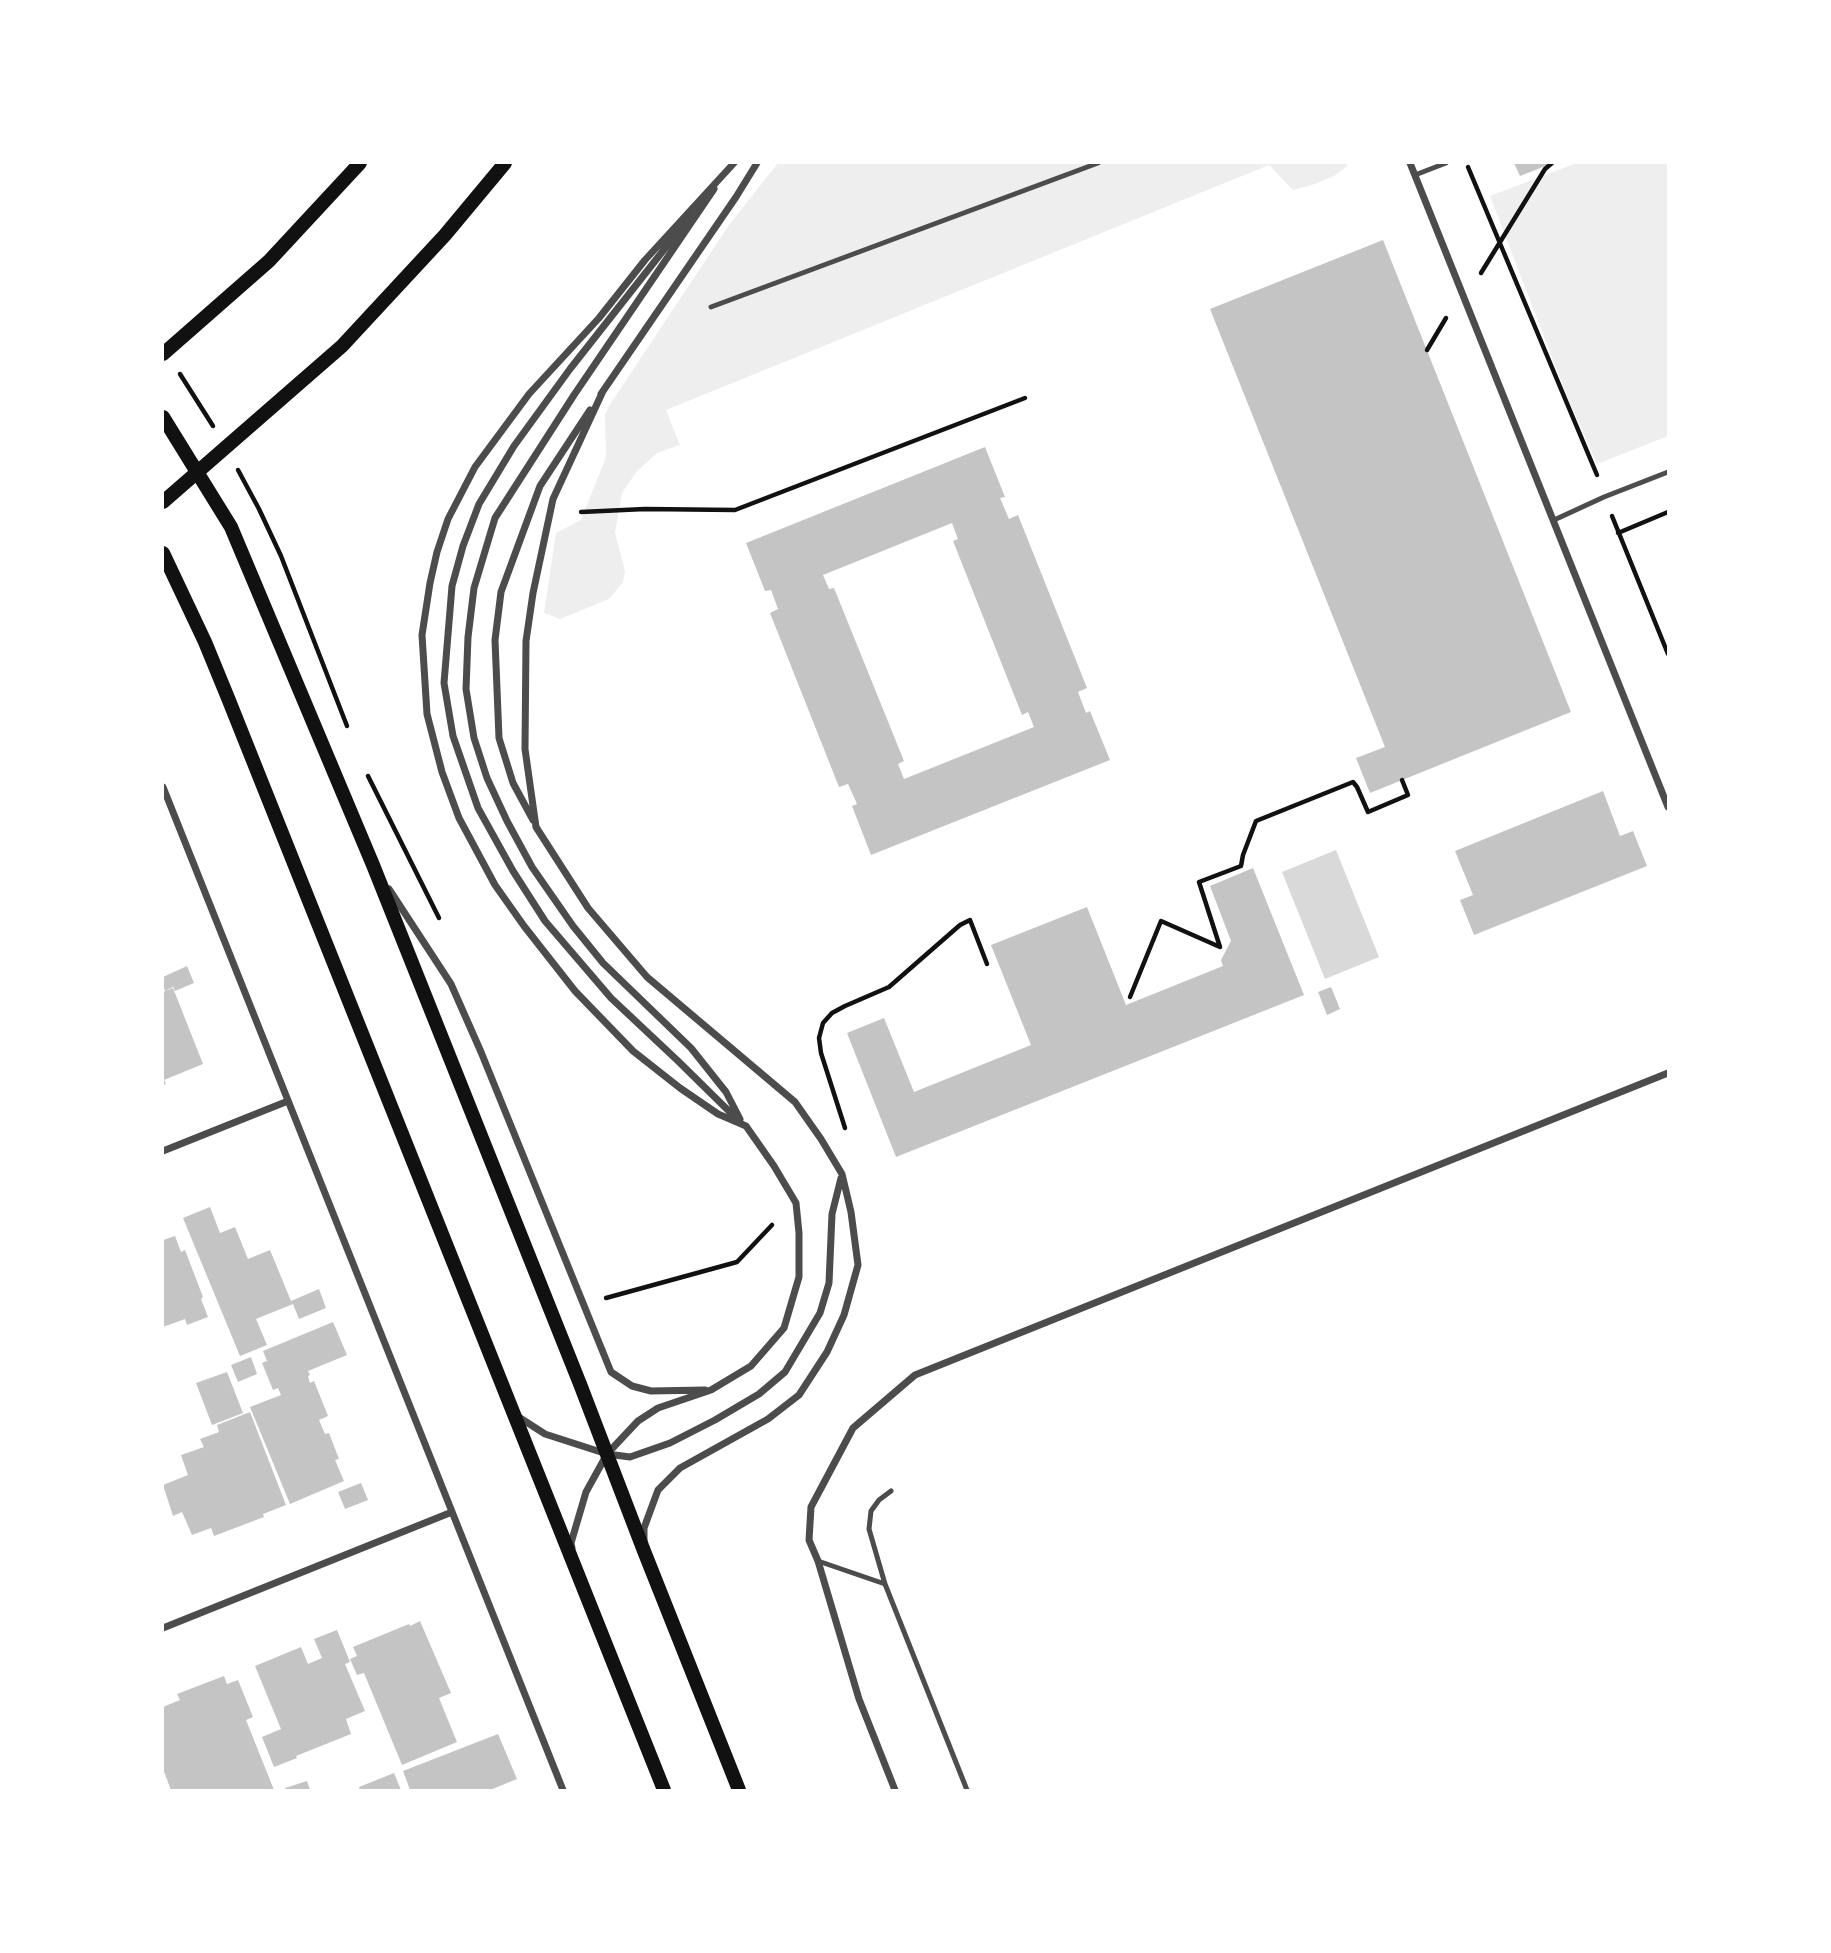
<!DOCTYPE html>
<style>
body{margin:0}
#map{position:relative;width:1831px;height:1953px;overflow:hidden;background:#fff;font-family:"Roboto Condensed",sans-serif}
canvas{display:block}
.frame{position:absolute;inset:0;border:164px solid #fff;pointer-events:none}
</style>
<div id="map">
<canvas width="1831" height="1953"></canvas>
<div class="frame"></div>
</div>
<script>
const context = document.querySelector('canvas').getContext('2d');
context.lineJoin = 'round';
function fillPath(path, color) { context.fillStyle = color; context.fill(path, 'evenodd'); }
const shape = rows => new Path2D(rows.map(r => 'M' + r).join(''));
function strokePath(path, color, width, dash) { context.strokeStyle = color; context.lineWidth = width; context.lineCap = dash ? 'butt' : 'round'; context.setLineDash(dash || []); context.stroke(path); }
fillPath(shape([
 [778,163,1348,163,1347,166,1334,176,1312,185,1293,190,1269,165,666,410,680,445,657,453,637,471,622,493,615,533,625,571,623,582,609,599,560,619,544,613,556,533,581,520,606,457,605,415,609,406,729,225],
 [1577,163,1668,163,1668,436,1597,464,1566,394,1490,196]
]), '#eee');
fillPath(shape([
 [1336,850,1379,957,1325,979,1282,872]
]), '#d9d9d9');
fillPath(shape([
 [1514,163,1553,163,1520,176],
 [1383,240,1571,712,1370,793,1356,758,1385,747,1210,309],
 [985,447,1005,497,1000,498,1009,519,1018,515,1087,688,1078,692,1086,713,1090,711,1110,760,871,855,852,806,857,804,848,784,839,787,770,613,778,609,771,590,765,591,746,543],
 [952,523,958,539,953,541,1022,715,1028,712,1034,727,904,779,898,764,904,761,834,588,829,589,823,575],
 [1603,791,1620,836,1633,831,1647,866,1474,935,1460,900,1473,895,1455,851],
 [1253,868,1304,995,896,1157,847,1033,884,1018,914,1092,1031,1045,991,945,1087,907,1126,1005,1223,966,1221,960,1231,941,1210,886],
 [187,966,194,983,175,991,172,984,173,987,165,991,163,985,163,977],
 [1331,987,1340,1009,1327,1015,1318,992],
 [173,988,203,1064,164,1080,166,1084,163,1085,163,992],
 [210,1207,220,1233,235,1227,248,1259,270,1250,291,1301,319,1289,326,1308,299,1319,293,1304,256,1319,267,1345,240,1356,183,1218],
 [175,1236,181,1252,185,1250,203,1297,201,1299,208,1317,187,1325,185,1319,163,1327,163,1240],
 [333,1322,347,1355,308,1371,310,1375,308,1376,310,1383,314,1381,328,1416,319,1420,325,1434,329,1433,339,1459,335,1460,344,1481,290,1504,250,1407,281,1395,278,1388,273,1390,262,1363,267,1361,263,1351],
 [251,1357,257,1374,238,1382,231,1365],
 [227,1372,243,1413,212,1425,196,1383],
 [250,1412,286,1505,263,1514,264,1517,214,1536,211,1528,192,1535,182,1512,173,1516,163,1485,188,1475,181,1455,204,1447,200,1439,219,1432,217,1425],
 [361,1483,368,1500,345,1509,338,1492],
 [420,1621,451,1693,439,1698,457,1742,402,1765,364,1673,357,1675,350,1659,357,1656,353,1647,409,1624,410,1626],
 [337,1630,350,1662,345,1664,365,1711,346,1719,351,1734,296,1756,297,1758,274,1767,262,1737,281,1729,255,1666,301,1647,308,1664,322,1658,314,1639],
 [224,1676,227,1684,238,1680,253,1717,246,1720,274,1790,171,1790,163,1769,163,1707,180,1700,177,1694],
 [498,1734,517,1779,490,1790,410,1790,403,1771],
 [394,1773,401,1790,360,1790,359,1787],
 [307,1781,310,1790,286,1790,285,1788]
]), '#c4c4c4');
strokePath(shape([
 [1468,167,1597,475],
 [1481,273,1545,169,1552,163],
 [1427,350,1446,318],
 [180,374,213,426],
 [238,470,259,509,281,556,347,726],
 [581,512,645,509,735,510,1025,398],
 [1612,516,1668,654],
 [1618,533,1668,512],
 [368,776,439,918],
 [1130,997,1161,921,1220,947,1199,882,1241,866,1243,855,1256,821,1353,782,1357,787,1368,812,1408,795,1402,780],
 [845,1128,821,1053,819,1038,823,1023,832,1013,845,1006,889,987,960,925,970,920,987,964],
 [606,1298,737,1262,772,1225]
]), '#111', 4.5);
strokePath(shape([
 [1415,175,1446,163],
 [711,307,1098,163],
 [1554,520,1604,497,1668,472],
 [818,1561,885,1584,967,1790],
 [885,1584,869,1529,871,1511,879,1500,891,1491]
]), '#4c4c4c', 5);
strokePath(shape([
 [1410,163,1668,807],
 [714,189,574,395,495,518,474,588,468,637,466,689,474,738,487,778,507,821,532,867,573,926,603,963,691,1048,726,1092,740,1119],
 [692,214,570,369,514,446,479,504,463,546,452,586,444,683,453,736,478,808,513,871,545,921,611,998,678,1061,739,1121],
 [603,391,553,499,533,593,526,641,525,749,536,827,588,908,647,977,795,1102,821,1139,842,1174,851,1212,858,1265,844,1315,827,1352,799,1395,768,1419,680,1468,658,1490,644,1528,644,1541],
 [601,394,736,197,757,163],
 [163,787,563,1790],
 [533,820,513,783,499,738,495,640,501,592,540,486,590,410],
 [389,889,451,984,481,1052,611,1372,632,1386,651,1391,705,1390],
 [163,1151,288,1101],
 [517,1416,545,1434,607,1454,630,1457,670,1443,715,1420,759,1394,785,1372,820,1313,829,1283,832,1214,841,1178],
 [572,1548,571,1543,586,1492,607,1454,638,1421,658,1408,711,1390,751,1366,784,1328,799,1277,799,1233,796,1203,774,1166,746,1126,718,1114,680,1088,633,1051,575,991,524,926,495,885,459,818,442,772,427,714,422,635,430,583,437,552,448,519,475,467,529,394,599,318,645,260,734,163],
 [163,1628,452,1512],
 [895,1790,859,1699,818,1561,809,1540,811,1507,853,1428,915,1375,1668,1073]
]), '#4c4c4c', 7);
strokePath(shape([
 [163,354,269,261,360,163],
 [163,417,231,527,373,865,580,1384,644,1551,739,1790],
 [163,502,342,346,445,235,505,163],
 [163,553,205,642,228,698,664,1790]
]), '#111', 14);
</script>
